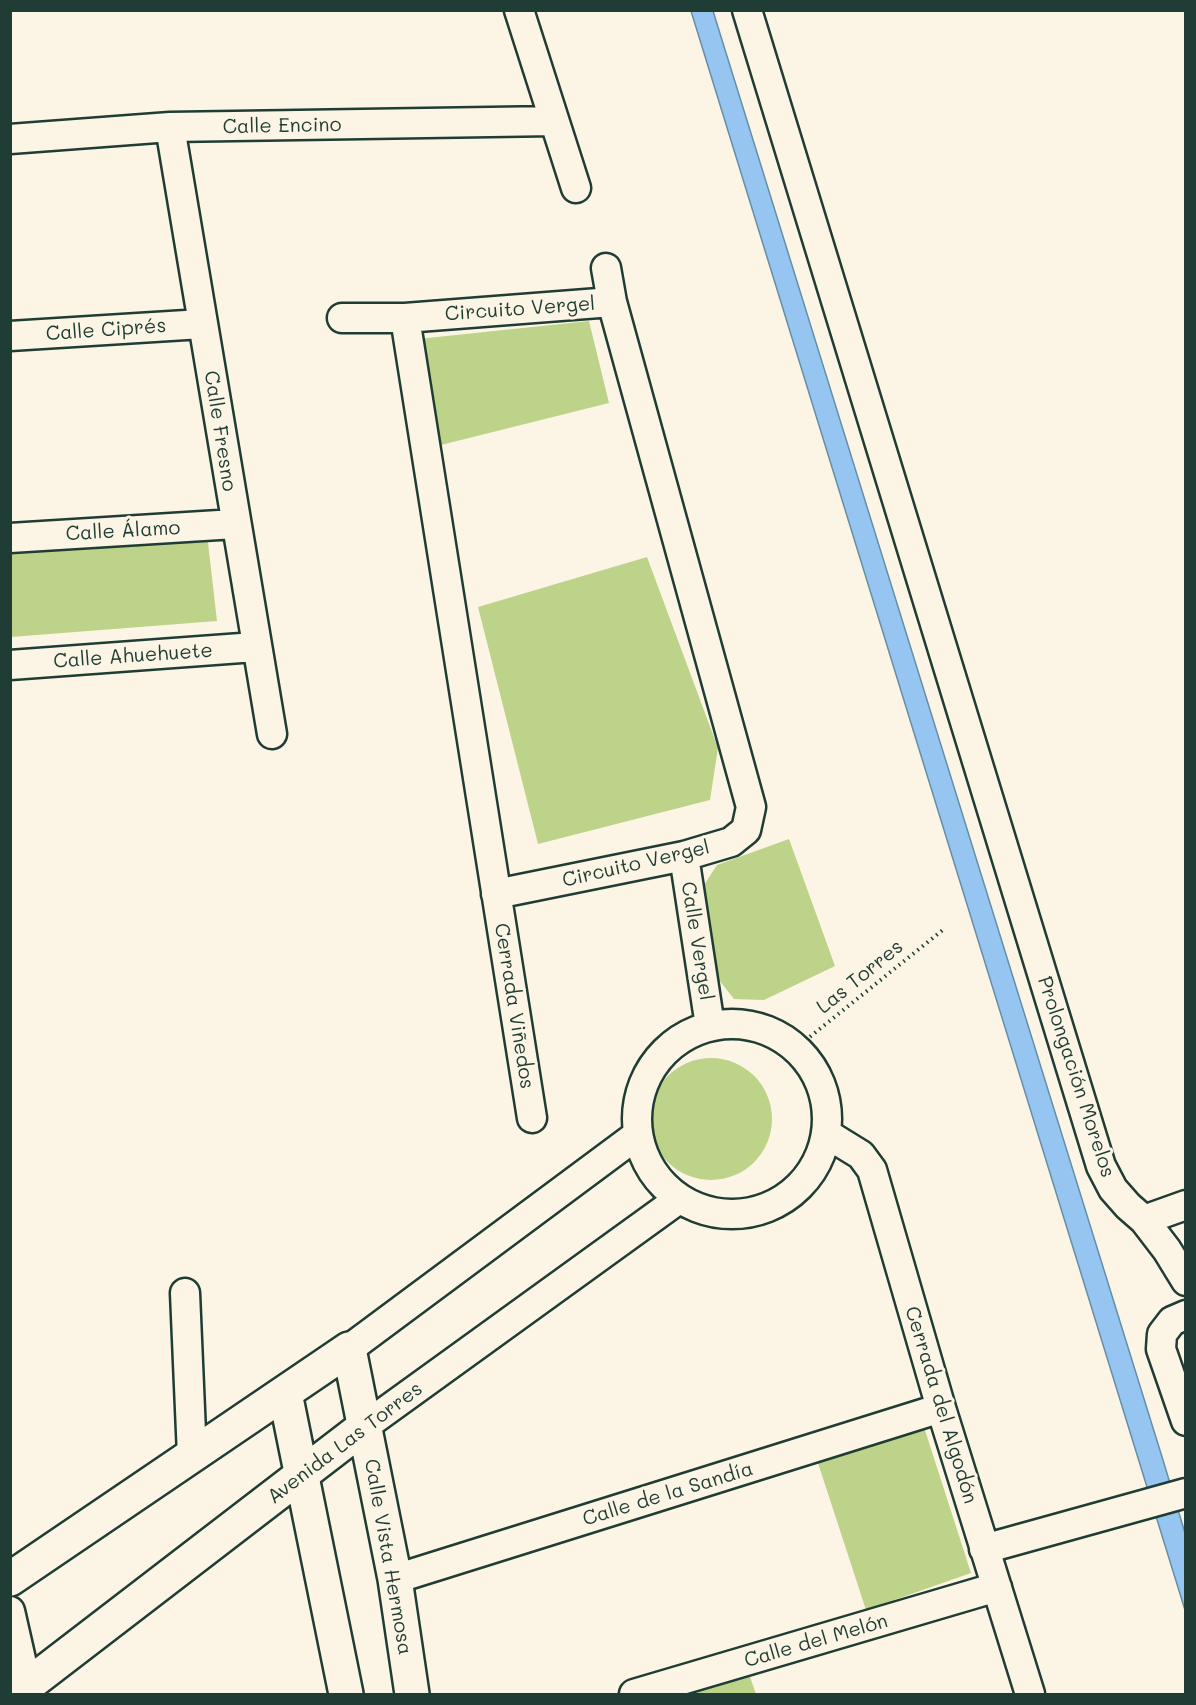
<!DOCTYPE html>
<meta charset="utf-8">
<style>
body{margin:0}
#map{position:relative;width:1196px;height:1705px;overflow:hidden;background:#fcf5e5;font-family:Mali,sans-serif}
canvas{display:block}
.frame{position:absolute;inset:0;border:12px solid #1f3d34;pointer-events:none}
</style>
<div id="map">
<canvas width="1196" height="1705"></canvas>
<div class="frame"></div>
</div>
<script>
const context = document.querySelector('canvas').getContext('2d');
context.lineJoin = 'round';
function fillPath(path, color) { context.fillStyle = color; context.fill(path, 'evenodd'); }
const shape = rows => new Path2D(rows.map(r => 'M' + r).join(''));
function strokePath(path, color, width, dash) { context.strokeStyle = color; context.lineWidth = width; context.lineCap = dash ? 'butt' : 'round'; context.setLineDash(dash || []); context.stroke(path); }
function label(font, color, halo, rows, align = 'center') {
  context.font = font + ' Mali,sans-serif'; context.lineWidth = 6; context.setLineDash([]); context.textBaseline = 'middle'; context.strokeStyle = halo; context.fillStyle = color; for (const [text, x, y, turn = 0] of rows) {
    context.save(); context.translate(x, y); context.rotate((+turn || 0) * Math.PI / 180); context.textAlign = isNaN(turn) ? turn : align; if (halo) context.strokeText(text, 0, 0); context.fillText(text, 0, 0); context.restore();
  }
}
fillPath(shape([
 [589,321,609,403,433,447,418,339],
 [207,534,217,621,11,637,11,548],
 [647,557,718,748,710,800,538,844,478,607],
 [789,839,835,966,764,1000,734,999,719,980,702,888,717,865],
 '650 1119a61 61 0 1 1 122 0a61 61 0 1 1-122 0Z',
 [922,1421,971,1573,866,1610,816,1457],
 [749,1674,756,1694,688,1694]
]), '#bdd389');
const water = shape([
 [691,11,713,11,1163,1460,1185,1533,1185,1610,691,11]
]);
fillPath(water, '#95c5f0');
strokePath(water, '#668fa5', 1.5);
const minor = shape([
 [519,10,576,188],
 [747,10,1101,1166,1113,1189,1128,1206,1144,1220,1167,1250,1186,1281],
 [170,127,272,734],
 [10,139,170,127,554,121],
 [342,318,405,318,612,302],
 [405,318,532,1118],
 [10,336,202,324],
 [10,538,235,524],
 [10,665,255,647],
 [684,856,710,1026],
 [496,894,684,856,731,842,746,830,751,807,612,302,606,268],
 '637 1119a95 95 0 1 1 190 0a95 95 0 1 1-190 0Z',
 [827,1134,861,1155,872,1170,941,1408,1030,1694],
 [1144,1220,1186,1205],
 [185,1293,192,1456],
 [1186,1315,1172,1321,1162,1334,1161,1349,1186,1421],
 [349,1349,637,1135],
 [365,1426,679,1199],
 [984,1549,1186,1493],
 [395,1579,941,1408],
 [10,1611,27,1686],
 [634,1694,997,1587]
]);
const tertiary = shape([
 [285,1393,346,1694],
 [10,1579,349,1349,395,1579,412,1694],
 [16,1694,365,1426]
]);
strokePath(minor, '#1f3d34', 33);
strokePath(tertiary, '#1f3d34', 38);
strokePath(shape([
 [796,1048,944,929]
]), '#1f3d34', 4, [1.5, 4.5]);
strokePath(minor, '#fcf5e5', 28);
strokePath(tertiary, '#fcf5e5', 33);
label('20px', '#1f3d34', '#fcf5e5', [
 ["Calle Encino",282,126,-1],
 ["Circuito Vergel",520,309,-4],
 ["Calle Ciprés",106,330,-4],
 ["Calle Fresno",220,431,81],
 ["Calle Álamo",123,531,-3],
 ["Calle Ahuehuete",133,656,-4],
 ["Circuito Vergel",636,864,-13],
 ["Calle Vergel",697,941,81],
 ["Las Torres",860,977,-39],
 ["Cerrada Viñedos",514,1006,81],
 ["Prolongación Morelos",1076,1077,72],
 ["Cerrada del Algodón",941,1405,73],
 ["Avenida Las Torres",345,1443,-37],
 ["Calle de la Sandía",668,1494,-17],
 ["Calle Vista Hermosa",388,1557,80],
 ["Calle del Melón",816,1641,-16]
]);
</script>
